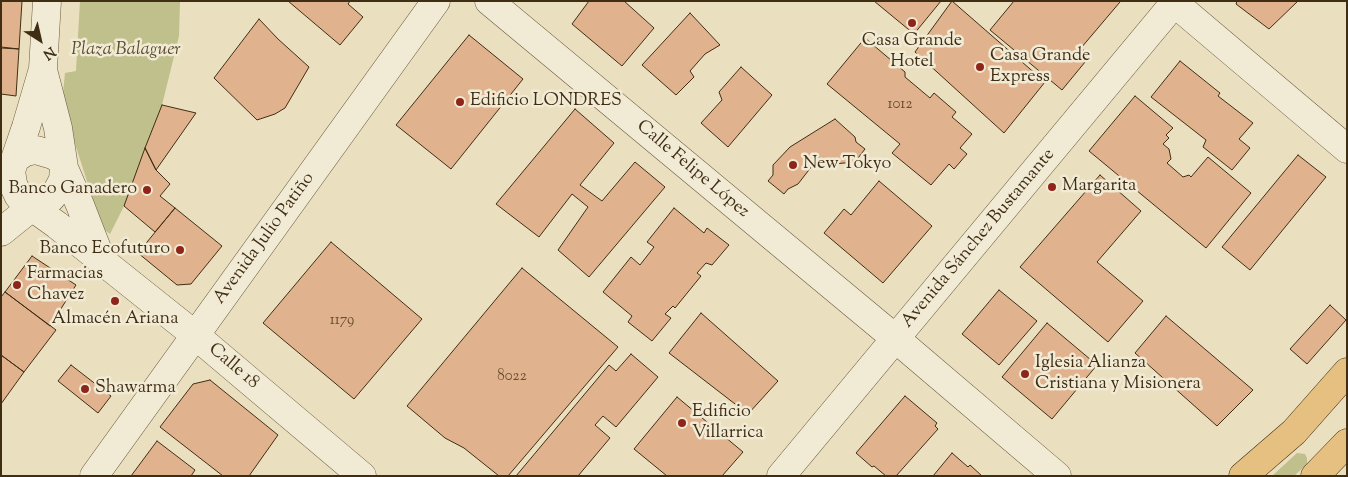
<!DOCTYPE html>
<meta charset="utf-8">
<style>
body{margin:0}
#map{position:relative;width:1348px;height:477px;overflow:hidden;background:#eadfbf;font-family:"Sorts Mill Goudy",serif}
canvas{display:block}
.frame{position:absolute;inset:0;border:2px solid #402e14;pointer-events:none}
.north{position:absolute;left:15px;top:15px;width:50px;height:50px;-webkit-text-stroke:4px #f1ead5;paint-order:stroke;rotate:145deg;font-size:14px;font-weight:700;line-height:20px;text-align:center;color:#402e14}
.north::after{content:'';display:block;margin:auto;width:18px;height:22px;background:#402e14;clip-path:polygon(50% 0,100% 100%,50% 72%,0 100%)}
</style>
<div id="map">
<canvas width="1348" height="477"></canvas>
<div class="frame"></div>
<div class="north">N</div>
</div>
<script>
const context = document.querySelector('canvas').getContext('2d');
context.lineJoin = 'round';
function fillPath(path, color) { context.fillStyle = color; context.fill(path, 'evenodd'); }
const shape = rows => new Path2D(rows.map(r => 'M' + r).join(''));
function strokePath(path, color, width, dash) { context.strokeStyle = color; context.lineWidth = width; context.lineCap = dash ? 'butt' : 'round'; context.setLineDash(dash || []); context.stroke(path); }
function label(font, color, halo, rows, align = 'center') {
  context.font = font + ' "Sorts Mill Goudy",serif'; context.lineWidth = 5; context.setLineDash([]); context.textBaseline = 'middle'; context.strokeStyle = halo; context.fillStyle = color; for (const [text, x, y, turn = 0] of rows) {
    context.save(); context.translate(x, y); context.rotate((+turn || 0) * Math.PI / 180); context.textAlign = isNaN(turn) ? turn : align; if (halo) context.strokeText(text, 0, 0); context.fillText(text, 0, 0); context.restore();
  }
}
fillPath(shape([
 [80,1,180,1,179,36,162,105,124,206,110,234,102,228,62,103,65,73,76,71],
 [1297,453,1305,454,1307,458,1307,464,1294,476,1272,476]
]), '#bfc08c');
const building = shape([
 [1,1,22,1,19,49,1,48,1,1],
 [288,1,350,1,348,4,363,17,340,45,288,1],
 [589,1,624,1,654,28,622,66,572,24,589,1],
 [874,1,941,1,914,34,874,1],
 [952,1,1045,82,1004,133,915,52,952,1],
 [1014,1,1119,1,1120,2,1081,48,1090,56,1062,90,990,30,1014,1],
 [1237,1,1298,1,1269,29,1236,4,1237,1],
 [690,13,720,45,705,54,690,71,694,77,676,95,642,65,690,13],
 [259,19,278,39,309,67,285,108,275,114,257,120,214,78,259,19],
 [469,35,523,79,451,169,396,125,469,35],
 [865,38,905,72,905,77,930,98,934,93,956,112,952,117,972,134,960,148,967,154,954,169,949,164,931,185,892,153,900,144,827,84,865,38],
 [1,47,19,49,16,96,1,94,1,47],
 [1180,61,1220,93,1218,96,1253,123,1239,139,1250,148,1232,170,1203,147,1206,140,1151,97,1180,61],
 [741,67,772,95,728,147,701,123,722,100,719,92,741,67],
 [1135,96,1173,128,1166,135,1169,138,1163,144,1169,149,1171,159,1167,163,1183,177,1189,175,1191,177,1208,157,1251,193,1206,248,1089,151,1135,96],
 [162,105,196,113,156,170,145,148,162,105],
 [575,109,614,143,580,185,602,201,635,162,665,187,589,277,558,250,588,207,572,194,539,237,496,204,575,109],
 [835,119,855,137,856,142,865,149,855,162,812,166,798,184,788,189,784,194,768,181,773,175,773,165,790,147,835,119],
 [145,148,156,170,170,184,160,196,175,208,155,232,124,206,145,148],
 [1298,155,1326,177,1250,270,1222,247,1298,155],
 [1100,175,1141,211,1097,262,1143,301,1108,342,1020,267,1100,175],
 [879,181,932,226,883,283,824,233,844,209,851,215,879,181],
 [175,208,222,246,191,284,177,285,138,253,175,208],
 [674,208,704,233,707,228,729,245,712,265,706,263,697,273,701,276,675,308,673,306,665,314,671,318,652,341,628,322,632,316,603,292,631,257,640,265,654,247,647,242,674,208],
 [331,242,422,319,354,399,263,323,331,242],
 [32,256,76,285,50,326,5,292,32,256],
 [522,268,618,347,508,476,499,476,464,448,445,438,407,406,522,268],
 [999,290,1037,321,999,365,962,334,999,290],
 [5,292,56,330,24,372,1,355,1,297,5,292],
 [1330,305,1346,320,1307,364,1290,349,1330,305],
 [701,313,778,381,748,414,669,353,701,313],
 [1166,316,1253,390,1217,426,1135,353,1166,316],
 [1047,323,1097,365,1052,419,1002,377,1047,323],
 [631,354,658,377,616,427,603,416,595,425,610,438,578,476,516,476,609,365,616,371,631,354],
 [1,355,24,372,1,404,1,355],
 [71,365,111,396,98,413,58,381,71,365],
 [210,380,278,435,249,476,223,476,160,427,193,384,210,380],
 [905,396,937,423,935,426,938,429,896,476,886,476,874,466,872,467,856,453,905,396],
 [677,397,743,452,722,476,667,476,634,449,677,397],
 [157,441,195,470,191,476,131,476,157,441],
 [952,453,968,467,970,465,982,476,933,476,952,453]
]);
fillPath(building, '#e1b28e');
strokePath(building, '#402e14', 1);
const minor = shape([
 [489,1,896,339,1057,476],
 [1172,1,1347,149],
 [43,70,58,128,63,161],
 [15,159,25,152,36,150,53,155,63,161,64,168,63,180,57,191,51,198,32,207,24,203,18,195,13,184,11,171,15,159,26,127,43,69,47,1],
 [64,168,80,205,101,259],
 [1,232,32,207,57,225,195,335,362,476],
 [94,476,436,1],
 [781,476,1176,1]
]);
const major = shape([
 [1243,476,1294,432,1347,372],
 [1315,476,1347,443]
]);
strokePath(minor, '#6a5a3f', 29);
strokePath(major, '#402e14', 29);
strokePath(minor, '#f1ead5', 28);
strokePath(major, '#e5c080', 28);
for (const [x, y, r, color] of [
 [912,23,5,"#8f2418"],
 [980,67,5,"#8f2418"],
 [460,102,5,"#8f2418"],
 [793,165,5,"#8f2418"],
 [1052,187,5,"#8f2418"],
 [147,190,5,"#8f2418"],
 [180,250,5,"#8f2418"],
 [17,285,5,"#8f2418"],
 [115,301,5,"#8f2418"],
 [1025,374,5,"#8f2418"],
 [85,389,5,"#8f2418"],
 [682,423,5,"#8f2418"]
]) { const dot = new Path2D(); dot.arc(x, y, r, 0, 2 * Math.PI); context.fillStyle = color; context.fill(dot); strokePath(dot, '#f1ead5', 2); }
label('15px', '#684f32', null, [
 ["1012",900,105],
 ["1179",342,321],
 ["8022",512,377]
]);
label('18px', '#402e14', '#f1ead5', [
 ["Casa Grande",912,42,"center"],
 ["Hotel",912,63,"center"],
 ["Casa Grande",990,57],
 ["Express",990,78],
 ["Edificio LONDRES",470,102],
 ["New Tokyo",803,165],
 ["Margarita",1062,187],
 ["Banco Ganadero",137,190,"right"],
 ["Banco Ecofuturo",170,250,"right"],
 ["Farmacias",27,275],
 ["Chavez",27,296],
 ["Almacén Ariana",115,320,"center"],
 ["Iglesia Alianza",1035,364],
 ["Cristiana y Misionera",1035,385],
 ["Shawarma",95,389],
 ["Edificio",692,413],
 ["Villarrica",692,434]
], 'left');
label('italic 18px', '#594b2c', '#f1ead5', [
 ["Plaza Balaguer",126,51]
]);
label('18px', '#402e14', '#f1ead5', [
 ["Calle Felipe López",692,170,40],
 ["Avenida Julio Patiño",265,239,-54],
 ["Avenida Sánchez Bustamante",979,239,-50],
 ["Calle 18",233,367,40]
]);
</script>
